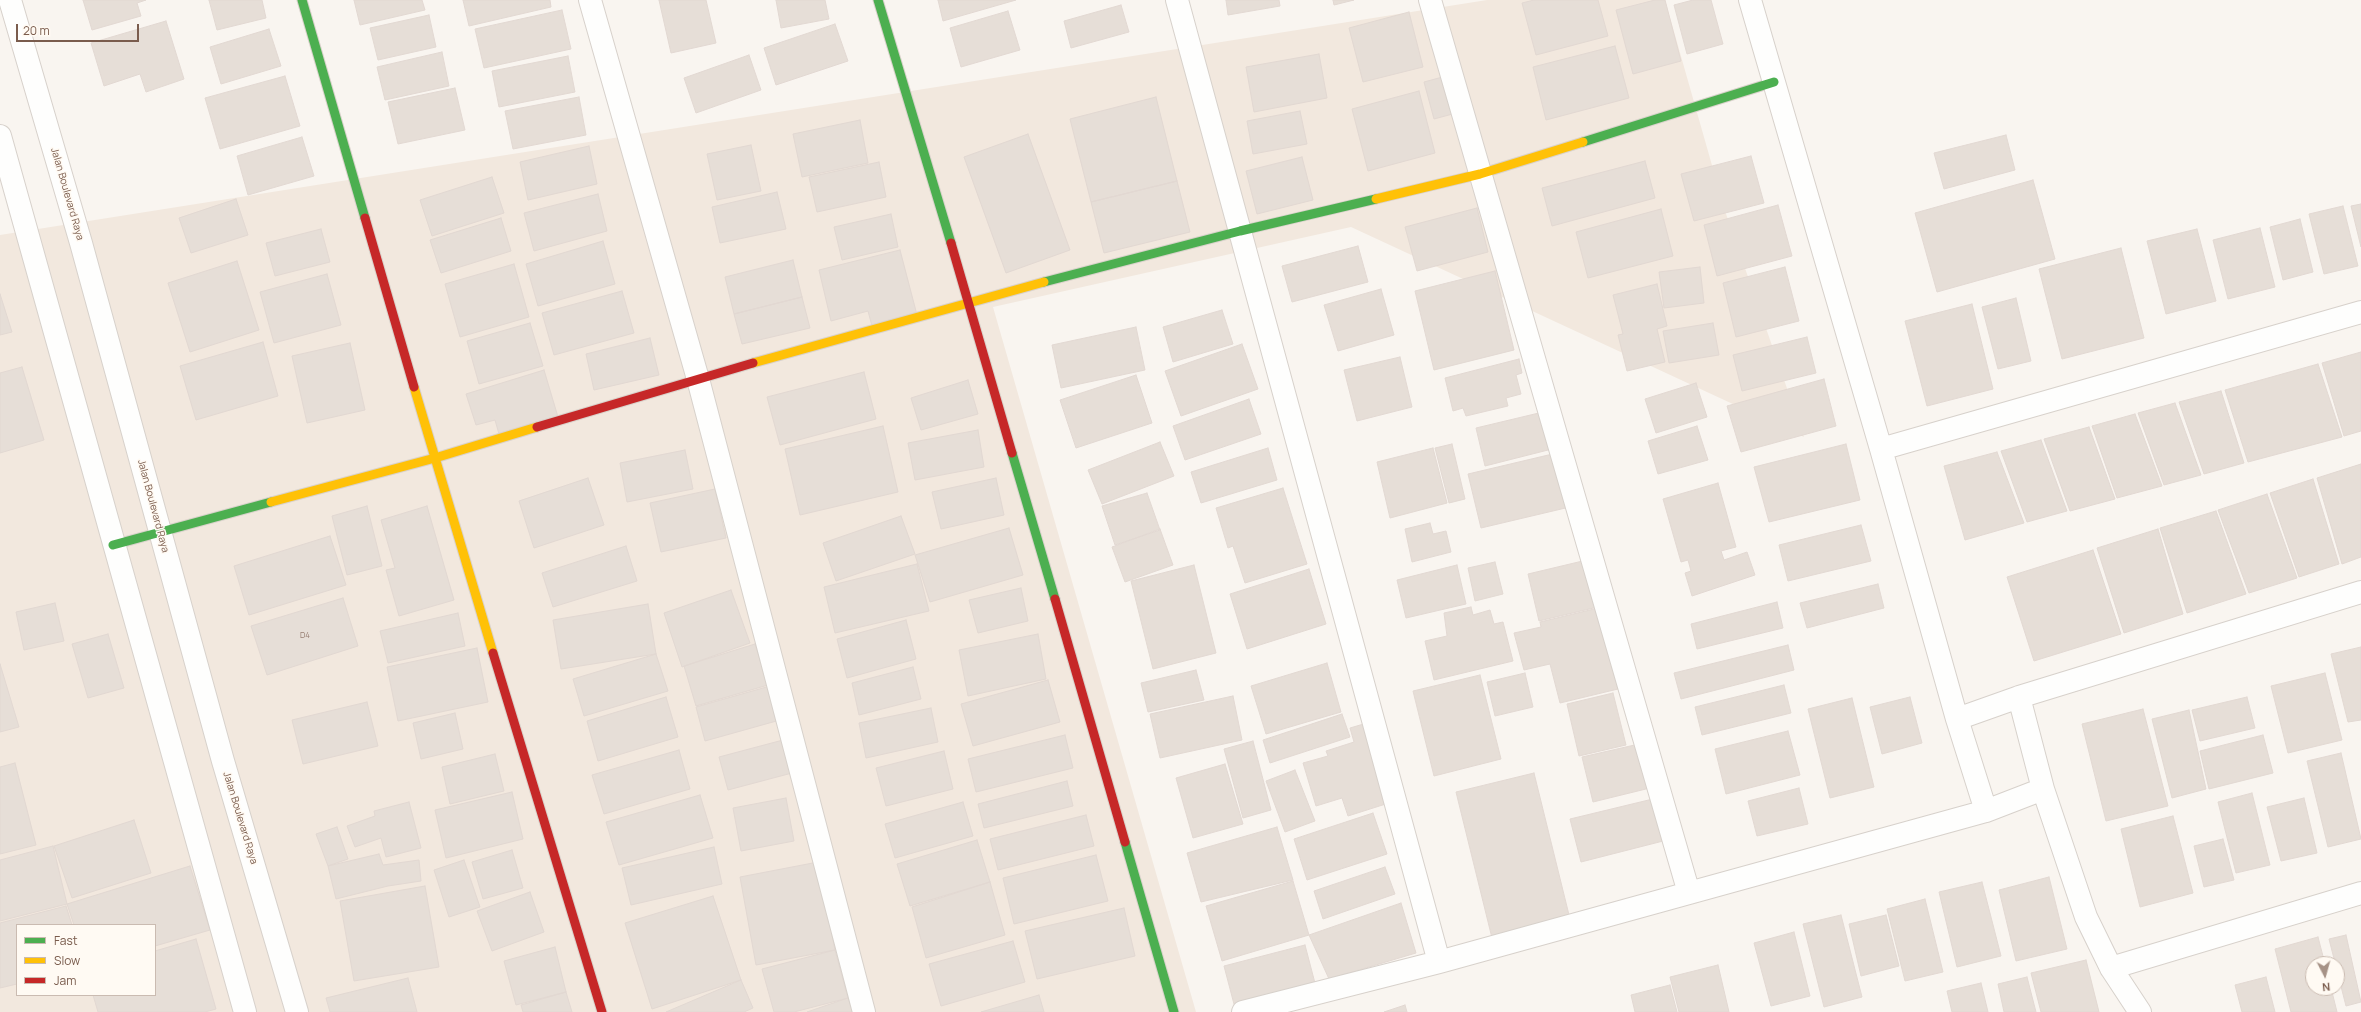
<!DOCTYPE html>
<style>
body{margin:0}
#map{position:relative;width:2361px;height:1012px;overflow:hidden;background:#f9f5f0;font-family:Manrope,sans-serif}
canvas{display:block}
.legend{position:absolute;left:16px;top:924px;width:140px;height:72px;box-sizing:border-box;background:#fffaf3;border:1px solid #cabbb1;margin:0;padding:5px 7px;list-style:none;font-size:12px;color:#7a5c4d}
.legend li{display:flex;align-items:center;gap:8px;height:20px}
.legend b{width:20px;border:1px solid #cabbb1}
.north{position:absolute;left:2305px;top:956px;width:40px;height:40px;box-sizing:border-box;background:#fffaf3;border:1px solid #cabbb1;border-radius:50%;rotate:174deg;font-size:11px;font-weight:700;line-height:16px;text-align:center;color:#7a5c4d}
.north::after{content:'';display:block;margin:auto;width:14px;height:18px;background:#a69286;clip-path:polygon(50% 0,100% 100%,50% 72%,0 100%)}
.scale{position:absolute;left:16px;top:24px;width:123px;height:18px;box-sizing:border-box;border:2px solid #7a5c4d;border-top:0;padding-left:5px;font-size:12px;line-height:14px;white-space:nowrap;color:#7a5c4d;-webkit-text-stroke:3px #fffaf3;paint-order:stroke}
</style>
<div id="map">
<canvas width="2361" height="1012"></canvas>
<ul class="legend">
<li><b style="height:5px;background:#4caf50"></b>Fast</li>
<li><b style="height:5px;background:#ffc107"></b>Slow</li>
<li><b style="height:5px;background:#c62828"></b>Jam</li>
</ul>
<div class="north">N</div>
<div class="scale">20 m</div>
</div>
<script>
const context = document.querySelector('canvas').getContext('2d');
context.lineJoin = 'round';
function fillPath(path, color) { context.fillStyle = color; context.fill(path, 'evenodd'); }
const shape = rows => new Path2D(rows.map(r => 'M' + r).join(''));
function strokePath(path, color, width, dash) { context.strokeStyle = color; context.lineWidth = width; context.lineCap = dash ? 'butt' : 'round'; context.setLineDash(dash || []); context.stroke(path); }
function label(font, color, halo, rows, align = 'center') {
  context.font = font + ' Manrope,sans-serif'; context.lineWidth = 3; context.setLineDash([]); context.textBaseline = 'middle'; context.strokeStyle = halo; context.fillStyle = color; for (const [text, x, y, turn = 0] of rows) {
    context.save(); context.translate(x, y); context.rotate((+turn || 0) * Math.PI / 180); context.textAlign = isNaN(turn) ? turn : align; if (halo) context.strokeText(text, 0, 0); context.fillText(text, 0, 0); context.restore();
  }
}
fillPath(shape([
 [1487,0,1665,0,1725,211,1804,437,1351,227,993,307,1196,1012,0,1012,0,235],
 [17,925,155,925,155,995,17,995]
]), '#f2e8de');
const building = shape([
 [83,0,146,0,137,3,141,16,92,30,83,0],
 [209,0,262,0,266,18,217,30,209,0],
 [354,0,422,0,425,10,360,25,354,0],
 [463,0,550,0,551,7,469,26,463,0],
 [659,0,706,0,716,43,671,53,659,0],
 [776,0,825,0,829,19,781,28,776,0],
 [938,0,1016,0,943,21,938,0],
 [1226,0,1279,0,1280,6,1228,15,1226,0],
 [1333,0,1354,0,1334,5,1333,0],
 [1534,0,1598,0,1608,36,1536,55,1522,3,1534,0],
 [1655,0,1665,0,1681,61,1633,74,1616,10,1655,0],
 [1693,0,1711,0,1723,44,1687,54,1674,5,1693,0],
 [1121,5,1129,32,1071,48,1064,21,1121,5],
 [562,10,571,49,484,68,475,29,562,10],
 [1008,11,1020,50,961,67,950,28,1008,11],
 [1409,12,1423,67,1363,82,1349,28,1409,12],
 [429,15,436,47,378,60,370,28,429,15],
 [166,21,184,79,146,92,140,74,104,86,91,43,166,21],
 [835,24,848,61,776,85,764,48,835,24],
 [269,29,281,66,221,84,210,47,269,29],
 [1615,46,1629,98,1546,120,1533,67,1615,46],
 [442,52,449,86,385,100,377,67,442,52],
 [1319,54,1327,98,1254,112,1246,67,1319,54],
 [749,55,761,90,696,113,684,78,749,55],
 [568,56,575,92,499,107,492,71,568,56],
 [1450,75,1460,112,1434,119,1424,82,1450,75],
 [285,76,300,126,220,149,205,98,285,76],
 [455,88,465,130,398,144,388,102,455,88],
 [1419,91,1435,153,1368,171,1352,109,1419,91],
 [579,97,586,135,513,149,505,111,579,97],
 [1156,97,1177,181,1091,202,1070,119,1156,97],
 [1300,111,1307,144,1253,154,1247,121,1300,111],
 [860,120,868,163,802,177,793,134,860,120],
 [1028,134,1070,250,1006,273,964,157,1028,134],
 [2006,135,2015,170,1944,189,1934,153,2006,135],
 [302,137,314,176,248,195,237,156,302,137],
 [751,145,761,191,717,200,707,154,751,145],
 [589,146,597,184,528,200,520,162,589,146],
 [1751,156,1764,203,1694,221,1681,174,1751,156],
 [1302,157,1313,200,1257,214,1246,171,1302,157],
 [1645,161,1655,198,1552,226,1542,188,1645,161],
 [879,162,886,197,817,212,809,177,879,162],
 [492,177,504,213,432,236,420,200,492,177],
 [2033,180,2055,259,1937,292,1915,213,2033,180],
 [1177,181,1190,232,1104,253,1091,202,1177,181],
 [777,192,786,229,720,243,712,207,777,192],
 [598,194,607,231,534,251,524,213,598,194],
 [236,199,248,235,191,253,179,218,236,199],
 [2361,204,2361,247,2351,206,2361,204],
 [1778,205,1792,256,1717,276,1704,225,1778,205],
 [2343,206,2358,266,2324,274,2309,214,2343,206],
 [1477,208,1488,252,1417,271,1405,227,1477,208],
 [1661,209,1673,256,1588,278,1576,232,1661,209],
 [891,214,898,247,842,260,834,227,891,214],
 [501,218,511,251,441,273,430,240,501,218],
 [2300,219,2313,272,2283,280,2270,227,2300,219],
 [2260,228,2275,287,2228,299,2213,240,2260,228],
 [321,229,330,262,275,276,266,243,321,229],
 [2197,229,2216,301,2166,314,2147,241,2197,229],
 [603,241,615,284,538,306,526,264,603,241],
 [1358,246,1368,282,1292,302,1282,266,1358,246],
 [2121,248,2144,338,2062,359,2039,269,2121,248],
 [900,250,917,315,872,326,868,311,831,321,819,270,900,250],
 [793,260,802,297,734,314,725,277,793,260],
 [237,261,259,330,190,352,168,283,237,261],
 [514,264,529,317,460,337,445,284,514,264],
 [1700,267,1704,303,1664,308,1659,272,1700,267],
 [1785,267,1799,321,1736,337,1723,283,1785,267],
 [1495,271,1514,350,1434,370,1415,291,1495,271],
 [327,274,341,325,274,343,260,292,327,274],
 [1657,284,1667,326,1657,329,1665,362,1627,371,1618,335,1623,334,1613,295,1657,284],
 [1381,289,1394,335,1338,351,1324,305,1381,289],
 [622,291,634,333,554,355,542,313,622,291],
 [0,294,12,332,0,335,0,294],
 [802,297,810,328,742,344,734,314,802,297],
 [2016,298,2031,361,1998,369,1982,307,2016,298],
 [1972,304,1993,389,1927,406,1905,321,1972,304],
 [1222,310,1233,344,1173,362,1163,327,1222,310],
 [530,323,543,366,479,384,467,341,530,323],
 [1713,323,1719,355,1669,363,1663,331,1713,323],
 [1136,327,1145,370,1061,388,1052,345,1136,327],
 [1807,337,1816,373,1742,391,1733,355,1807,337],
 [650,338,659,375,594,390,586,354,650,338],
 [263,342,278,396,196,420,180,366,263,342],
 [350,343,365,410,307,423,292,356,350,343],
 [1242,344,1258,389,1181,416,1165,371,1242,344],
 [2361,352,2361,431,2344,436,2322,363,2361,352],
 [1400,357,1412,407,1357,421,1344,370,1400,357],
 [1519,359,1522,373,1516,375,1521,394,1506,398,1508,406,1466,416,1463,408,1453,411,1445,378,1519,359],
 [2318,364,2342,437,2248,462,2225,390,2318,364],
 [22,367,44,440,0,453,0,373,22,367],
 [544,370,558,417,499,434,495,420,476,425,466,394,544,370],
 [864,372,876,419,780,445,767,397,864,372],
 [1136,375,1152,423,1076,448,1060,400,1136,375],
 [1824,379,1836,426,1741,452,1727,406,1824,379],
 [968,380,978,414,921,430,911,398,968,380],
 [1696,383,1707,417,1656,433,1645,399,1696,383],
 [2221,391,2244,463,2204,474,2179,402,2221,391],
 [1249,399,1261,434,1185,460,1173,426,1249,399],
 [2175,403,2201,475,2164,485,2138,413,2175,403],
 [1543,412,1552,449,1485,466,1476,428,1543,412],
 [2135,414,2162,486,2117,498,2092,426,2135,414],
 [883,426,898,492,800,515,785,449,883,426],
 [1697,426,1708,460,1658,474,1648,441,1697,426],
 [2089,427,2115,499,2070,511,2044,439,2089,427],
 [978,430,984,467,915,480,908,443,978,430],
 [2041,440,2067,511,2027,522,2001,451,2041,440],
 [1160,442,1174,476,1102,504,1088,470,1160,442],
 [1452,444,1465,499,1449,503,1435,448,1452,444],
 [1846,444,1860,500,1769,522,1754,467,1846,444],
 [1268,448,1277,480,1201,503,1191,472,1268,448],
 [1433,448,1447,503,1390,518,1377,462,1433,448],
 [685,450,693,489,627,502,620,463,685,450],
 [1561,452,1574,506,1481,528,1468,474,1561,452],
 [1997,452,2024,523,1965,540,1944,466,1997,452],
 [2361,464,2361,557,2342,564,2317,478,2361,464],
 [588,478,604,525,534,548,519,501,588,478],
 [996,478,1004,515,941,529,932,492,996,478],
 [2313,479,2339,564,2299,577,2270,493,2313,479],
 [1718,483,1736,547,1721,551,1724,560,1747,552,1755,575,1692,596,1685,573,1691,571,1688,560,1681,562,1663,499,1718,483],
 [1283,488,1307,564,1245,583,1233,546,1228,548,1216,508,1283,488],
 [715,489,726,538,661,552,650,503,715,489],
 [1147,493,1160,530,1115,545,1102,506,1147,493],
 [2267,494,2297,578,2249,593,2218,510,2267,494],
 [367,506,382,566,347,575,332,516,367,506],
 [427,506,454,600,399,616,386,570,395,568,381,520,427,506],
 [2216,511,2246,594,2187,613,2160,528,2216,511],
 [901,516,915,554,836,581,823,543,901,516],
 [1430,523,1433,534,1446,531,1451,552,1412,562,1405,529,1430,523],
 [1861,525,1871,561,1788,581,1779,545,1861,525],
 [1009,528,1023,575,930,602,915,555,1009,528],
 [1160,529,1173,565,1125,582,1112,547,1160,529],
 [2158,529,2183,614,2124,633,2097,548,2158,529],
 [330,536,346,585,249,615,234,566,330,536],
 [626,546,637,581,553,607,542,573,626,546],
 [2093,550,2121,634,2034,661,2007,577,2093,550],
 [1591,559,1602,606,1539,621,1528,574,1591,559],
 [1495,562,1503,594,1475,601,1468,568,1495,562],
 [917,564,929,611,835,633,824,587,917,564],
 [1194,565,1216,653,1153,669,1131,581,1194,565],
 [1457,565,1466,604,1406,618,1397,580,1457,565],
 [1309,569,1326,624,1247,649,1230,594,1309,569],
 [1878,584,1884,608,1807,628,1800,603,1878,584],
 [1021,588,1028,621,978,633,969,600,1021,588],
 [731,590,750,643,682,667,664,613,731,590],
 [343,598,358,646,267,675,251,626,343,598],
 [1777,602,1783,628,1697,649,1691,624,1777,602],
 [55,603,64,641,24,650,16,612,55,603],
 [648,604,656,654,561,669,553,620,648,604],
 [1471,607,1473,615,1490,610,1494,624,1503,622,1513,661,1434,680,1425,641,1447,636,1444,613,1471,607],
 [1598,608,1618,689,1560,703,1550,664,1524,670,1514,633,1541,627,1540,622,1598,608],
 [458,613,465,646,388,663,380,631,458,613],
 [906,620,916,659,847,678,837,639,906,620],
 [108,634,124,688,88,698,72,644,108,634],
 [1038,634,1046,679,968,696,959,650,1038,634],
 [755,644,768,685,696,706,684,666,755,644],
 [1788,645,1794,670,1681,699,1674,673,1788,645],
 [2361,647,2361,720,2348,722,2331,654,2361,647],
 [477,648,488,702,398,721,387,667,477,648],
 [656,654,668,691,584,716,573,679,656,654],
 [1327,663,1341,712,1266,734,1251,686,1327,663],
 [0,664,19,727,0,732,0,664],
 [913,667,921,699,859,715,852,683,913,667],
 [1196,670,1204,700,1148,712,1141,683,1196,670],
 [1525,673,1533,707,1495,716,1487,682,1525,673],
 [2325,673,2342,740,2288,753,2271,686,2325,673],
 [1480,675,1501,759,1434,776,1413,691,1480,675],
 [1048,680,1060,722,973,746,961,704,1048,680],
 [1784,685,1791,713,1702,735,1695,707,1784,685],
 [770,686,780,720,705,741,696,707,770,686],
 [1613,693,1626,745,1579,756,1567,704,1613,693],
 [1233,696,1242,740,1160,758,1150,714,1233,696],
 [666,697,678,737,598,761,587,721,666,697],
 [1910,697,1922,743,1882,754,1870,707,1910,697],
 [2247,697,2255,728,2200,741,2192,710,2247,697],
 [1852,698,1874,787,1830,798,1808,709,1852,698],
 [367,702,378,746,303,764,292,720,367,702],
 [931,708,938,742,866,758,859,723,931,708],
 [2143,709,2168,806,2106,821,2082,724,2143,709],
 [2189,710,2206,789,2172,798,2152,719,2189,710],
 [455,713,463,749,421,759,413,723,455,713],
 [1342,714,1350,737,1270,763,1263,740,1342,714],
 [1367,723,1392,802,1348,816,1342,798,1316,806,1303,763,1328,756,1326,751,1354,742,1350,728,1367,723],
 [1788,731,1800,775,1726,794,1715,749,1788,731],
 [1065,735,1073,768,976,792,968,759,1065,735],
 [2263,735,2273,773,2209,789,2200,751,2263,735],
 [783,740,792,773,728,790,719,757,783,740],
 [1253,741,1271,810,1243,818,1224,749,1253,741],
 [1639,744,1650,788,1593,802,1582,757,1639,744],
 [679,750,690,789,604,814,592,775,679,750],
 [944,751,953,789,886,806,876,768,944,751],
 [2341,753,2361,839,2328,847,2307,761,2341,753],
 [495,754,504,791,450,804,442,767,495,754],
 [15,763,36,845,0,854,0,767,15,763],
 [1225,764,1243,824,1193,838,1176,778,1225,764],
 [1295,770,1315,821,1285,832,1266,781,1295,770],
 [1534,773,1570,919,1492,938,1456,792,1534,773],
 [1067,781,1073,806,984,828,978,804,1067,781],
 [1799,788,1808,824,1757,836,1748,801,1799,788],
 [512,792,523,839,446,858,435,810,512,792],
 [2252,793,2270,865,2236,873,2218,802,2252,793],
 [700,795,713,838,619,865,606,822,700,795],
 [1661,797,1671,839,1581,862,1570,819,1661,797],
 [786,798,794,841,741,851,733,808,786,798],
 [2304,798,2317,853,2281,861,2267,807,2304,798],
 [409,802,421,848,386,857,381,838,355,847,347,826,375,816,374,811,409,802],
 [963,802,973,836,895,858,885,824,963,802],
 [1373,813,1387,854,1307,880,1294,839,1373,813],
 [1086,815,1094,846,998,870,990,839,1086,815],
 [2173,816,2193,893,2140,907,2121,829,2173,816],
 [134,820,151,873,72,898,54,846,134,820],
 [337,827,348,859,328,866,316,834,337,827],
 [1277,827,1293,880,1201,902,1187,853,1277,827],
 [2223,839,2234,880,2204,887,2194,846,2223,839],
 [977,840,990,882,910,906,897,864,977,840],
 [53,846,67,904,0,921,0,860,53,846],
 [714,847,722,884,631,905,622,868,714,847],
 [512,850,523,888,483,899,472,862,512,850],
 [379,854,383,865,419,860,421,881,388,886,336,899,328,866,379,854],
 [1096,855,1108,901,1014,924,1003,878,1096,855],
 [464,860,480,907,449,917,434,870,464,860],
 [818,862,835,950,756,965,740,877,818,862],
 [190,866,210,930,155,946,155,925,74,925,67,904,190,866],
 [1385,867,1395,894,1323,919,1314,891,1385,867],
 [2049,877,2067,949,2016,961,1999,890,2049,877],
 [1293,881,1309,935,1222,961,1206,906,1293,881],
 [990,882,1005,935,926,958,912,907,990,882],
 [1982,882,2001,956,1957,967,1939,892,1982,882],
 [425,886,439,967,354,981,340,901,425,886],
 [530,892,544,932,492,951,477,911,530,892],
 [713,896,741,980,652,1009,625,923,713,896],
 [1925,899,1943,972,1905,981,1887,909,1925,899],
 [1401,903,1416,953,1329,979,1309,935,1401,903],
 [66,906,72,925,17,925,17,984,0,988,0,923,66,906],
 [1124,908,1135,956,1037,979,1025,931,1124,908],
 [1841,915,1862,997,1824,1007,1803,924,1841,915],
 [1886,915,1899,966,1861,976,1849,924,1886,915],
 [1794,932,1810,996,1771,1006,1754,943,1794,932],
 [2346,935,2361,1002,2346,1006,2329,939,2346,935],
 [2318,937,2325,964,2313,964,2313,988,2331,988,2337,1012,2291,1012,2275,949,2318,937],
 [196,939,216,1009,205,1012,98,1012,93,995,155,995,155,951,196,939],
 [1013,941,1025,982,941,1006,929,964,1013,941],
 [1305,945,1316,987,1235,1008,1224,966,1305,945],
 [555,947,566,992,516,1005,504,961,555,947],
 [835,950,848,998,794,1012,774,1012,762,969,835,950],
 [2086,960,2099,1012,2041,1012,2031,973,2086,960],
 [1718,965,1729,1012,1679,1012,1670,977,1718,965],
 [2027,977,2036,1012,2004,1012,1998,984,2027,977],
 [2266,977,2275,1012,2242,1012,2235,985,2266,977],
 [408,978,417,1012,330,1012,326,998,408,978],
 [741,980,753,1008,744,1012,666,1012,741,980],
 [1981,983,1988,1012,1952,1012,1947,991,1981,983],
 [1670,985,1677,1012,1635,1012,1631,995,1670,985],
 [566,992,572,1012,523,1012,521,1005,566,992],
 [1039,995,1044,1012,981,1012,1039,995],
 [848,998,853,1012,807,1012,848,998],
 [1405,1005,1407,1012,1384,1012,1405,1005]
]);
fillPath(building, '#e6ded7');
strokePath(building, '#e2d8d2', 1);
const street = shape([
 [10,0,81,243,223,761,297,1012],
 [590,0,698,379,864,1012],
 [1177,0,1439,962],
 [1430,0,1689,893],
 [1750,0,1881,449,1957,719,1986,811],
 [0,136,245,1012],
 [1881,449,2361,312],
 [2019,697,2043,789,2086,917,2111,968,2140,1012],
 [1957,719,2019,697,2361,592],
 [2111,968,2361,893],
 [1243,1012,1439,962,1986,811,2043,789]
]);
const fast = shape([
 [302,0,365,218],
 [878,0,951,243],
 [1583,142,1774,82],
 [1044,282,1240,231,1376,199],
 [1012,453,1055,599],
 [113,545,271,502],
 [1125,842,1174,1012]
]);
const slow = shape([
 [1376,199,1480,174,1583,142],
 [753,363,1044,282],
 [414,387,493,653],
 [271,502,435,458,537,427]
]);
const jam = shape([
 [365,218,414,387],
 [951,243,1012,453],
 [537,427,753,363],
 [1055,599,1125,842],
 [493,653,602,1012]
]);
strokePath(street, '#d7d1cb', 24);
strokePath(fast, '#d9d2cb', 11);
strokePath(slow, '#d9d2cb', 11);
strokePath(jam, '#d9d2cb', 11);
strokePath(street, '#fefefd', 22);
strokePath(fast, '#4caf50', 9);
strokePath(slow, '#ffc107', 9);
strokePath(jam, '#c62828', 9);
label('8px', '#977e72', null, [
 ["D4",305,636]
]);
label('10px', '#7a5c4d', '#fffaf3', [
 ["Jalan Boulevard Raya",67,194,74],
 ["Jalan Boulevard Raya",153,506,75],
 ["Jalan Boulevard Raya",240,818,73]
]);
</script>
